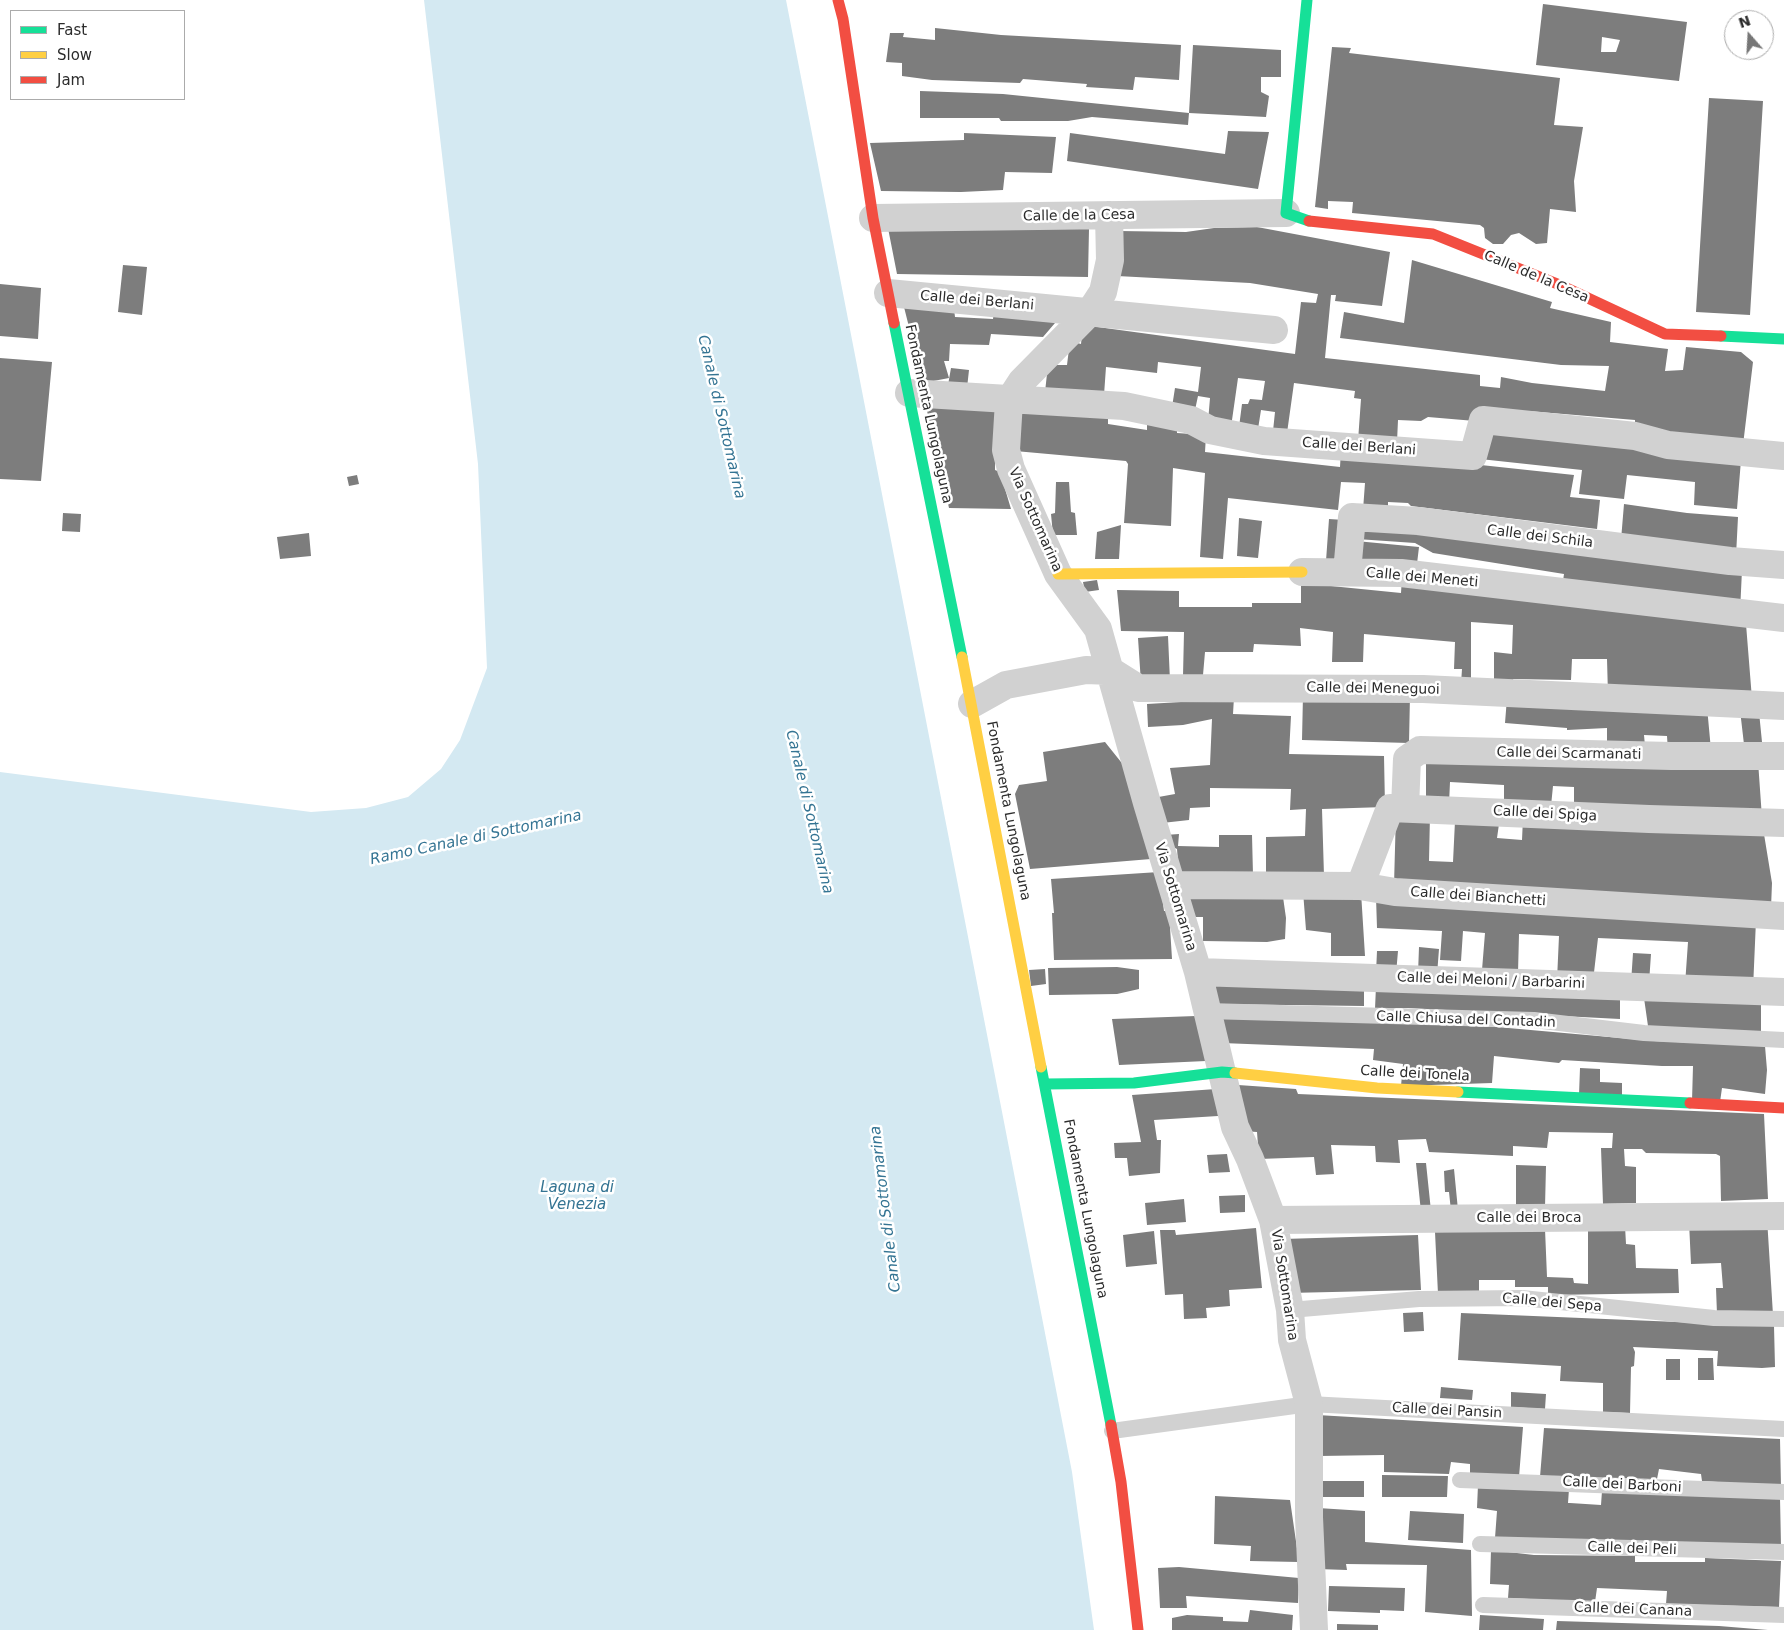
<!DOCTYPE html>
<style>
body{margin:0}
#map{position:relative;width:1784px;height:1630px;overflow:hidden;background:#fff;font-family:"DejaVu Sans",sans-serif}
canvas{display:block}
.legend{position:absolute;left:10px;top:10px;width:175px;height:90px;box-sizing:border-box;background:#fff;border:1px solid #ababab;margin:0;padding:6px 9px;list-style:none;font-size:15px;color:#2c2c2c}
.legend li{display:flex;align-items:center;gap:10px;height:25px}
.legend b{width:25px;border:1px solid #ababab}
.north{position:absolute;left:1724px;top:10px;width:50px;height:50px;box-sizing:border-box;background:#fff;border:1px solid #ababab;border-radius:50%;rotate:341deg;font-size:14px;font-weight:700;line-height:20px;text-align:center;color:#2c2c2c}
.north::after{content:'';display:block;margin:auto;width:18px;height:22px;background:#767676;clip-path:polygon(50% 0,100% 100%,50% 72%,0 100%)}
</style>
<div id="map">
<canvas width="1784" height="1630"></canvas>
<ul class="legend">
<li><b style="height:6px;background:#16e098"></b>Fast</li>
<li><b style="height:6px;background:#ffcf43"></b>Slow</li>
<li><b style="height:6px;background:#f24e42"></b>Jam</li>
</ul>
<div class="north">N</div>
</div>
<script>
const context = document.querySelector('canvas').getContext('2d');
context.lineJoin = 'round';
function fillPath(path, color) { context.fillStyle = color; context.fill(path, 'evenodd'); }
const shape = rows => new Path2D(rows.map(r => 'M' + r).join(''));
function strokePath(path, color, width, dash) { context.strokeStyle = color; context.lineWidth = width; context.lineCap = dash ? 'butt' : 'round'; context.setLineDash(dash || []); context.stroke(path); }
function label(font, color, halo, rows, align = 'center') {
  context.font = font + ' "DejaVu Sans",sans-serif'; context.lineWidth = 5; context.setLineDash([]); context.textBaseline = 'middle'; context.strokeStyle = halo; context.fillStyle = color; for (const [text, x, y, turn = 0] of rows) {
    context.save(); context.translate(x, y); context.rotate((+turn || 0) * Math.PI / 180); context.textAlign = isNaN(turn) ? turn : align; if (halo) context.strokeText(text, 0, 0); context.fillText(text, 0, 0); context.restore();
  }
}
fillPath(shape([
 [424,0,786,0,1072,1472,1094,1630,0,1630,0,772,311,812,366,808,408,797,441,769,460,740,487,668,478,464]
]), '#d4e9f2');
fillPath(shape([
 [1543,4,1687,22,1679,81,1536,65],
 [1602,37,1620,40,1616,52,1601,52],
 [935,28,1001,35,1181,45,1179,80,1135,77,1133,90,1086,87,1087,84,1023,79,1020,83,932,80,902,76,902,63,886,62,890,33,904,33,903,37,935,40],
 [1193,45,1281,50,1281,77,1261,77,1261,92,1269,96,1266,117,1189,113,1188,125,1092,117,1068,121,1001,121,999,118,920,118,920,91,1003,94,1189,113],
 [1332,47,1351,48,1349,53,1560,78,1554,125,1583,127,1574,181,1576,212,1550,209,1547,243,1536,244,1519,233,1511,235,1503,244,1493,244,1485,238,1484,228,1480,225,1352,213,1353,202,1328,201,1328,209,1315,207],
 [1709,98,1763,101,1750,315,1696,312],
 [1228,131,1269,132,1258,189,1067,161,1070,133,1225,154],
 [964,133,1056,137,1052,173,1005,172,1003,190,961,192,881,191,870,143,964,140],
 [887,223,1089,229,1088,277,897,274],
 [1257,227,1390,252,1382,306,1335,301,1336,295,1331,295,1325,358,1480,375,1480,386,1500,388,1501,377,1532,383,1605,391,1609,366,1561,365,1340,338,1344,312,1404,323,1412,260,1552,302,1550,308,1611,322,1610,342,1668,349,1665,371,1683,370,1686,347,1741,352,1753,362,1743,445,1635,428,1635,420,1528,411,1475,421,1428,417,1421,421,1398,420,1397,442,1358,441,1361,399,1354,398,1355,391,1294,383,1287,433,1273,431,1275,412,1261,410,1258,429,1239,427,1242,404,1248,404,1250,399,1262,400,1265,381,1238,378,1231,427,1208,422,1210,398,1198,396,1195,410,1172,407,1175,388,1198,392,1201,367,1158,362,1157,373,1106,367,1104,395,1045,392,1048,365,1067,365,1070,341,1081,344,1083,325,1295,354,1301,302,1316,303,1318,294,1250,283,1117,276,1119,231,1186,232,1214,228],
 [123,265,147,267,142,315,118,312],
 [0,284,41,288,38,339,0,336],
 [904,307,954,309,955,317,993,319,994,311,1061,316,1043,337,991,334,989,345,950,344,949,361,944,361,949,378,923,383],
 [0,358,52,362,41,481,0,479],
 [951,368,969,370,967,388,948,385],
 [925,402,995,405,995,470,1000,472,1011,509,949,508],
 [1019,406,1108,410,1108,424,1147,430,1147,420,1177,424,1177,433,1206,435,1205,452,1340,467,1341,450,1574,475,1570,497,1600,500,1597,529,1411,506,1408,503,1388,502,1388,511,1363,510,1365,483,1341,482,1338,510,1228,498,1223,559,1200,557,1205,473,1173,468,1171,526,1124,523,1128,464,1126,461,1015,451],
 [1486,433,1741,460,1737,509,1694,505,1695,482,1627,475,1624,499,1579,494,1582,470,1480,459],
 [357,475,359,484,349,486,347,477],
 [1056,482,1069,482,1071,512,1075,513,1077,535,1053,535,1051,514,1055,513],
 [1624,504,1687,513,1738,517,1736,556,1621,540],
 [63,513,81,514,80,532,62,531],
 [1239,518,1262,521,1258,558,1237,556],
 [1329,519,1344,520,1342,562,1326,561],
 [1358,521,1742,570,1740,612,1563,581,1564,574,1433,553,1415,543,1357,539],
 [1121,525,1119,559,1095,559,1097,532],
 [309,533,311,556,280,559,277,537],
 [1356,541,1419,547,1416,572,1354,566],
 [1402,577,1746,624,1752,699,1608,695,1607,659,1572,659,1571,680,1513,679,1514,683,1494,683,1494,652,1512,654,1513,625,1471,622,1471,685,1461,684,1462,669,1454,669,1455,642,1364,634,1363,662,1332,662,1333,632,1300,628,1301,646,1254,644,1253,652,1205,652,1203,675,1183,676,1184,632,1121,631,1117,590,1179,591,1179,607,1252,607,1252,603,1301,603,1301,583,1401,593],
 [1097,580,1099,590,1085,592,1083,582],
 [1168,636,1170,681,1141,683,1138,638],
 [1303,695,1410,695,1409,743,1302,740],
 [1214,697,1234,697,1233,714,1291,716,1289,754,1384,756,1385,807,1322,809,1324,876,1266,874,1266,837,1305,836,1306,809,1290,810,1291,789,1210,788,1210,807,1190,808,1189,820,1162,823,1153,798,1175,794,1170,768,1210,765,1212,719,1183,725,1148,727,1147,704,1181,702],
 [1507,698,1707,707,1711,750,1668,752,1667,736,1644,735,1645,746,1607,745,1607,728,1567,730,1567,728,1505,723],
 [1740,710,1759,712,1763,752,1745,753],
 [1105,742,1125,767,1151,859,1030,869,1015,794,1019,785,1047,781,1043,752],
 [1426,755,1758,761,1762,818,1574,807,1574,787,1553,786,1551,806,1504,805,1504,785,1450,782,1449,804,1426,803],
 [1396,812,1430,814,1429,861,1453,862,1455,821,1499,824,1497,838,1522,840,1523,818,1763,828,1772,883,1771,908,1394,885],
 [1179,834,1178,846,1219,847,1219,835,1252,835,1253,875,1179,874,1177,849,1169,845,1165,835],
 [1159,872,1164,911,1169,911,1172,959,1054,960,1052,913,1054,913,1051,879],
 [1303,891,1361,892,1365,956,1331,956,1331,933,1306,930],
 [1187,896,1283,897,1286,918,1285,939,1267,942,1203,941,1203,917,1189,917],
 [1376,897,1756,920,1753,989,1685,985,1688,942,1598,938,1593,981,1557,980,1559,936,1519,934,1518,973,1482,970,1485,933,1463,931,1461,961,1440,960,1442,931,1377,928],
 [1419,947,1439,949,1437,975,1418,974],
 [1377,951,1398,951,1396,974,1376,973],
 [1633,953,1651,954,1649,983,1631,983],
 [1117,967,1139,970,1139,989,1117,994,1049,995,1048,968],
 [1045,969,1046,984,1031,986,1029,970],
 [1213,980,1364,982,1364,1006,1212,1004],
 [1376,986,1620,996,1620,1019,1408,1008,1375,1009],
 [1644,998,1761,1004,1761,1033,1648,1026],
 [1196,1016,1206,1061,1119,1065,1112,1019],
 [1221,1016,1497,1027,1654,1041,1765,1046,1767,1070,1765,1094,1722,1088,1720,1102,1692,1101,1693,1066,1662,1066,1562,1060,1559,1063,1494,1056,1492,1083,1401,1086,1403,1064,1373,1060,1374,1049,1222,1043],
 [1580,1068,1600,1069,1600,1082,1622,1083,1622,1097,1579,1095],
 [1238,1085,1296,1089,1298,1094,1764,1114,1768,1199,1721,1201,1720,1156,1716,1154,1646,1153,1642,1149,1624,1149,1625,1166,1636,1167,1636,1203,1603,1204,1601,1148,1612,1148,1613,1133,1549,1132,1547,1148,1513,1146,1513,1156,1429,1152,1426,1139,1398,1140,1400,1163,1376,1162,1375,1146,1331,1145,1334,1174,1316,1175,1314,1157,1259,1159,1257,1132,1242,1131],
 [1216,1089,1218,1116,1154,1120,1157,1140,1161,1140,1160,1173,1129,1176,1127,1158,1115,1158,1114,1143,1141,1142,1132,1095],
 [1227,1154,1230,1172,1209,1173,1207,1155],
 [1416,1163,1426,1163,1431,1211,1421,1212],
 [1516,1165,1546,1166,1545,1207,1516,1208],
 [1454,1169,1458,1210,1451,1211,1449,1192,1445,1192,1444,1171],
 [1245,1195,1245,1212,1220,1213,1219,1196],
 [1184,1199,1186,1222,1147,1225,1145,1203],
 [1767,1218,1773,1315,1717,1314,1716,1288,1723,1288,1721,1263,1691,1264,1689,1222],
 [1625,1226,1626,1244,1635,1245,1636,1268,1678,1269,1679,1293,1548,1295,1548,1287,1515,1287,1515,1280,1479,1280,1479,1293,1438,1294,1435,1232,1545,1229,1547,1277,1573,1278,1574,1283,1588,1284,1588,1228],
 [1256,1228,1262,1288,1229,1290,1230,1306,1206,1308,1207,1318,1184,1319,1183,1294,1165,1295,1160,1230,1175,1230,1176,1235],
 [1154,1231,1157,1264,1126,1267,1123,1235],
 [1418,1235,1421,1290,1288,1293,1283,1239],
 [1423,1312,1424,1331,1404,1332,1403,1313],
 [1461,1313,1774,1326,1775,1367,1762,1368,1717,1366,1718,1351,1633,1347,1635,1352,1634,1366,1631,1367,1630,1413,1603,1412,1603,1383,1560,1381,1561,1366,1458,1360],
 [1698,1358,1713,1358,1714,1380,1698,1380],
 [1666,1359,1680,1359,1680,1380,1666,1380],
 [1441,1387,1473,1390,1472,1400,1440,1398],
 [1511,1392,1546,1394,1545,1409,1511,1407],
 [1317,1415,1523,1427,1519,1477,1470,1474,1470,1464,1451,1462,1449,1474,1384,1472,1384,1455,1319,1456],
 [1544,1428,1780,1439,1781,1486,1702,1481,1701,1474,1659,1469,1657,1479,1540,1477],
 [1382,1475,1448,1476,1447,1497,1382,1497],
 [1320,1481,1364,1481,1364,1497,1320,1497],
 [1478,1485,1569,1489,1568,1503,1570,1503,1601,1505,1602,1491,1780,1498,1781,1546,1495,1538,1497,1511,1477,1508],
 [1215,1496,1290,1500,1299,1562,1250,1561,1251,1546,1214,1544],
 [1318,1508,1365,1511,1365,1542,1471,1550,1472,1616,1425,1612,1427,1565,1346,1564,1347,1570,1318,1569],
 [1410,1511,1464,1514,1463,1543,1408,1540],
 [1491,1550,1534,1555,1635,1556,1635,1562,1705,1562,1705,1558,1781,1561,1779,1607,1666,1604,1667,1591,1597,1588,1595,1602,1508,1598,1509,1585,1490,1584],
 [1179,1567,1299,1578,1298,1603,1186,1596,1187,1608,1160,1608,1158,1568],
 [1329,1586,1405,1588,1404,1611,1380,1610,1380,1613,1328,1611],
 [1250,1610,1293,1615,1292,1630,1172,1630,1172,1618,1187,1615,1223,1617,1223,1621,1248,1622],
 [1480,1615,1544,1619,1543,1630,1479,1630],
 [1557,1621,1719,1626,1768,1630,1556,1630],
 [1337,1624,1378,1625,1378,1630,1337,1630]
]), '#7d7d7d');
strokePath(shape([
 [1207,1011,1534,1020,1644,1033,1784,1040],
 [1290,1310,1419,1299,1522,1298,1714,1318,1784,1319],
 [1112,1431,1309,1404,1784,1429],
 [1460,1480,1784,1492],
 [1480,1544,1784,1552],
 [1483,1605,1784,1615]
]), '#d1d1d1', 16);
strokePath(shape([
 [1109,215,1110,260,1103,292,1090,312,1022,381,1009,401,1006,450,1011,469,1058,574,1098,629,1147,803,1198,972,1235,1127,1250,1159,1273,1220,1290,1310,1292,1340,1309,1404,1309,1517,1314,1630],
 [873,218,1286,213],
 [888,293,1274,330],
 [909,393,1124,406,1191,420,1210,430,1264,441,1473,456,1483,420,1635,436,1668,445,1784,456],
 [1302,572,1401,573,1784,618],
 [1347,572,1352,517,1418,521,1730,561,1784,565],
 [972,704,1006,685,1086,670,1111,671,1138,688,1423,689,1784,706],
 [1405,808,1407,759,1420,750,1671,756,1784,756],
 [1172,885,1360,886,1395,892,1784,916],
 [1360,886,1390,808,1649,819,1784,823],
 [1198,972,1784,992],
 [1273,1220,1784,1216]
]), '#d1d1d1', 28);
strokePath(shape([
 [1307,0,1286,213,1309,221],
 [894,323,962,657],
 [1721,336,1784,339],
 [1041,1067,1111,1425],
 [1046,1084,1134,1083,1222,1072,1235,1073],
 [1458,1092,1690,1103]
]), '#16e098', 11);
strokePath(shape([
 [1058,574,1302,572],
 [962,657,1041,1067],
 [1235,1073,1377,1088,1458,1092]
]), '#ffcf43', 11);
strokePath(shape([
 [838,0,843,19,873,218,894,323],
 [1309,221,1433,234,1560,285,1665,334,1721,336],
 [1690,1103,1784,1108],
 [1111,1425,1121,1482,1138,1630]
]), '#f24e42', 11);
label('14px', '#2c2c2c', '#fff', [
 ["Calle de la Cesa",1079,216,-1],
 ["Calle de la Cesa",1536,277,23],
 ["Calle dei Berlani",977,301,5],
 ["Fondamenta Lungolaguna",928,414,78],
 ["Calle dei Berlani",1359,447,4],
 ["Via Sottomarina",1035,520,66],
 ["Calle dei Schila",1540,537,7],
 ["Calle dei Meneti",1422,578,5],
 ["Calle dei Meneguoi",1373,689,1],
 ["Calle dei Scarmanati",1569,754,1],
 ["Fondamenta Lungolaguna",1008,811,79],
 ["Calle dei Spiga",1545,814,3],
 ["Via Sottomarina",1175,897,73],
 ["Calle dei Bianchetti",1478,897,4],
 ["Calle dei Meloni / Barbarini",1491,981,2],
 ["Calle Chiusa del Contadin",1466,1020,2],
 ["Calle dei Tonela",1415,1074,3],
 ["Fondamenta Lungolaguna",1085,1209,79],
 ["Calle dei Broca",1529,1218],
 ["Via Sottomarina",1284,1285,81],
 ["Calle dei Sepa",1552,1303,5],
 ["Calle dei Pansin",1447,1411,3],
 ["Calle dei Barboni",1622,1485,3],
 ["Calle dei Peli",1632,1549,2],
 ["Calle dei Canana",1633,1610,2]
]);
label('italic 15px', '#347493', '#fff', [
 ["Canale di Sottomarina",721,417,77],
 ["Canale di Sottomarina",809,812,77],
 ["Ramo Canale di Sottomarina",476,838,-12],
 ["Laguna di",577,1188],
 ["Venezia",577,1205],
 ["Canale di Sottomarina",886,1209,-97]
]);
</script>
